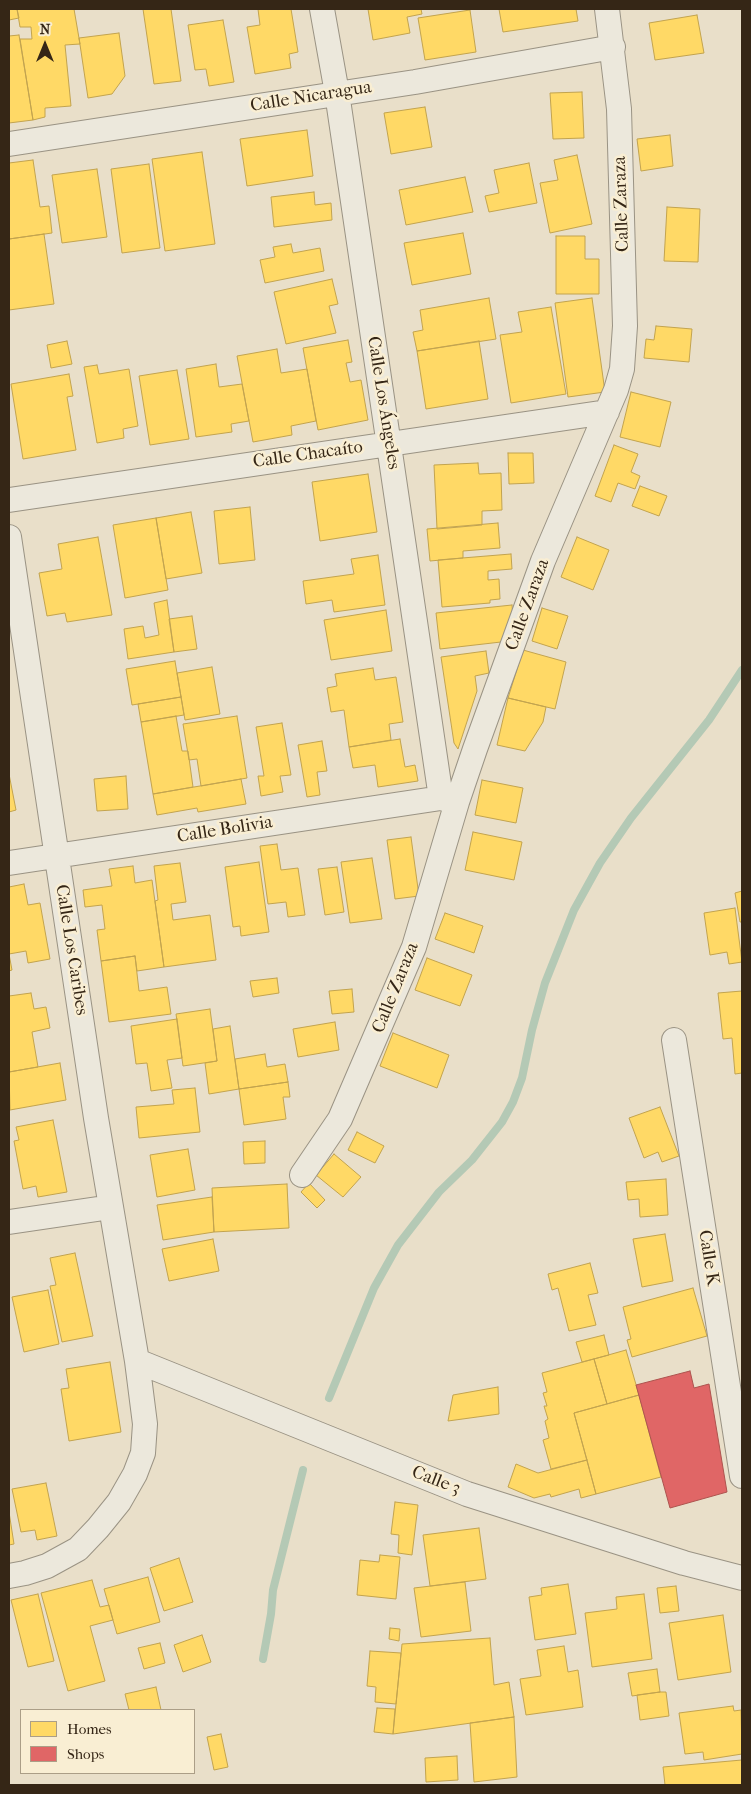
<!DOCTYPE html>
<meta charset="utf-8">
<style>
body{margin:0}
#map{position:relative;width:751px;height:1794px;overflow:hidden;background:#e9dfc9;font-family:"IM FELL French Canon",serif}
canvas{display:block}
.frame{position:absolute;inset:0;border:10px solid #352616;pointer-events:none}
.legend{position:absolute;left:20px;top:1709px;width:175px;height:65px;box-sizing:border-box;background:#f9eed3;border:1px solid #ab9e87;margin:0;padding:6px 9px;list-style:none;font-size:15px;color:#352616}
.legend li{display:flex;align-items:center;gap:10px;height:25px}
.legend b{width:25px;border:1px solid #ab9e87}
.north{position:absolute;left:20px;top:20px;width:50px;height:50px;-webkit-text-stroke:4px #f9eed3;paint-order:stroke;rotate:0deg;font-size:14px;font-weight:700;line-height:20px;text-align:center;color:#352616}
.north::after{content:'';display:block;margin:auto;width:18px;height:22px;background:#352616;clip-path:polygon(50% 0,100% 100%,50% 72%,0 100%)}
</style>
<div id="map">
<canvas width="751" height="1794"></canvas>
<div class="frame"></div>
<ul class="legend">
<li><b style="height:14px;background:#ffd966"></b>Homes</li>
<li><b style="height:14px;background:#e06666"></b>Shops</li>
</ul>
<div class="north">N</div>
</div>
<script>
const context = document.querySelector('canvas').getContext('2d');
context.lineJoin = 'round';
function fillPath(path, color) { context.fillStyle = color; context.fill(path, 'evenodd'); }
const shape = rows => new Path2D(rows.map(r => 'M' + r).join(''));
function strokePath(path, color, width, dash) { context.strokeStyle = color; context.lineWidth = width; context.lineCap = dash ? 'butt' : 'round'; context.setLineDash(dash || []); context.stroke(path); }
function label(font, color, halo, rows, align = 'center') {
  context.font = font + ' "IM FELL French Canon",serif'; context.lineWidth = 5; context.setLineDash([]); context.textBaseline = 'middle'; context.strokeStyle = halo; context.fillStyle = color; for (const [text, x, y, turn = 0] of rows) {
    context.save(); context.translate(x, y); context.rotate((+turn || 0) * Math.PI / 180); context.textAlign = isNaN(turn) ? turn : align; if (halo) context.strokeText(text, 0, 0); context.fillText(text, 0, 0); context.restore();
  }
}
const homes = shape([
 [9,9,17,9,19,18,9,20,9,9],
 [17,9,74,9,80,44,65,45,71,106,45,108,45,117,33,120,20,39,32,39,31,27,20,27,17,9],
 [143,9,171,9,181,81,154,84,143,9],
 [258,9,291,9,298,52,289,54,291,68,255,74,247,27,260,25,258,9],
 [368,9,421,9,422,14,407,17,410,33,373,40,368,9],
 [499,9,576,9,578,21,503,32,499,9],
 [470,10,476,52,425,60,418,18,470,10],
 [697,15,704,53,655,60,649,23,697,15],
 [223,20,234,82,209,86,206,69,195,70,188,25,223,20],
 [119,33,125,76,112,94,88,98,79,38,119,33],
 [19,35,33,120,9,123,9,36,19,35],
 [582,92,584,138,553,139,550,93,582,92],
 [425,107,432,147,391,154,384,113,425,107],
 [307,130,313,176,247,186,240,139,307,130],
 [670,135,673,166,641,171,637,139,670,135],
 [202,152,215,244,165,251,152,159,202,152],
 [577,155,592,224,550,233,540,183,558,180,554,160,577,155],
 [33,160,40,207,49,206,52,233,9,239,9,163,33,160],
 [529,163,537,203,489,212,485,196,499,193,494,170,529,163],
 [149,164,160,248,122,253,111,169,149,164],
 [97,169,107,237,62,243,52,175,97,169],
 [465,177,473,212,406,225,399,190,465,177],
 [314,192,315,205,331,203,332,220,274,227,271,197,314,192],
 [667,207,700,209,698,262,664,261,667,207],
 [463,233,471,274,412,285,404,243,463,233],
 [44,234,54,304,9,310,9,239,44,234],
 [556,236,585,236,585,259,599,259,599,294,556,294,556,236],
 [291,244,293,253,320,248,324,271,265,283,260,260,275,257,273,247,291,244],
 [332,279,338,304,329,306,336,333,286,344,274,292,332,279],
 [489,298,496,339,417,351,413,332,423,330,420,310,489,298],
 [592,298,605,392,568,397,555,303,592,298],
 [551,307,566,394,511,403,500,335,522,332,518,312,551,307],
 [656,326,692,329,689,362,644,358,646,339,654,340,656,326],
 [348,340,352,362,346,363,350,382,361,380,368,420,318,430,303,348,348,340],
 [67,341,72,364,51,368,47,345,67,341],
 [479,341,488,399,426,409,417,351,479,341],
 [277,349,281,373,307,369,316,421,291,426,292,435,253,442,237,356,277,349],
 [216,364,219,387,242,384,249,421,231,424,232,432,196,437,186,369,216,364],
 [97,365,99,374,129,369,138,426,123,429,124,438,97,443,84,367,97,365],
 [177,370,189,439,150,445,139,376,177,370],
 [69,374,73,396,67,397,76,450,23,459,11,384,69,374],
 [631,392,671,402,660,447,620,437,631,392],
 [614,445,638,454,631,472,640,476,635,489,618,483,611,502,595,496,614,445],
 [508,453,533,453,534,483,509,484,508,453],
 [478,463,479,474,501,473,502,510,482,511,482,525,437,529,434,465,478,463],
 [368,474,377,532,320,541,312,482,368,474],
 [640,486,667,496,659,516,632,506,640,486],
 [250,507,255,560,219,564,214,511,250,507],
 [191,512,202,573,166,579,156,518,191,512],
 [156,518,168,590,125,598,113,525,156,518],
 [498,523,500,548,463,551,463,558,430,561,427,529,498,523],
 [98,537,112,615,67,622,65,613,47,616,39,573,62,569,58,544,98,537],
 [577,537,609,550,593,590,561,577,577,537],
 [511,554,512,569,488,571,488,580,499,579,500,599,490,600,490,603,442,607,438,560,511,554],
 [378,555,385,605,334,612,332,600,306,604,303,581,354,574,351,559,378,555],
 [167,600,174,652,128,659,124,629,143,626,145,638,159,635,154,603,167,600],
 [512,605,513,617,501,642,440,649,436,613,512,605],
 [542,608,568,616,557,649,532,641,542,608],
 [386,610,392,651,331,660,324,620,386,610],
 [192,616,197,649,174,652,169,619,192,616],
 [523,650,566,662,555,709,508,698,523,650],
 [486,651,489,673,475,676,477,691,458,749,454,743,441,657,486,651],
 [175,661,181,697,132,705,126,669,175,661],
 [212,667,220,714,185,720,177,673,212,667],
 [373,668,375,680,396,677,403,722,389,724,391,740,349,747,344,710,331,712,327,688,337,686,335,674,373,668],
 [181,697,184,715,141,722,138,704,181,697],
 [508,698,546,707,543,722,525,751,497,745,508,698],
 [176,716,182,751,188,751,193,787,153,794,141,722,176,716],
 [237,716,247,778,201,786,197,759,189,760,183,724,237,716],
 [282,723,291,775,280,776,283,792,261,796,258,776,264,776,256,727,282,723],
 [400,739,405,767,415,765,418,781,378,787,375,765,353,768,349,747,400,739],
 [322,741,327,771,317,772,320,795,307,797,298,745,322,741],
 [9,774,16,810,9,812,9,774],
 [126,776,128,809,97,811,94,779,126,776],
 [241,779,246,804,198,812,197,808,157,815,153,794,241,779],
 [482,780,523,788,516,823,475,815,482,780],
 [473,832,522,842,514,880,465,870,473,832],
 [411,837,419,896,395,899,387,840,411,837],
 [277,844,281,870,298,868,305,915,288,917,286,902,268,904,260,846,277,844],
 [372,858,382,919,350,923,341,862,372,858],
 [259,862,269,932,241,936,240,926,233,927,225,867,259,862],
 [180,863,186,902,171,904,173,920,210,915,216,960,164,967,155,901,158,900,154,866,180,863],
 [133,866,135,883,152,880,164,967,137,971,135,956,101,961,97,930,105,929,102,905,85,907,83,890,112,886,109,869,133,866],
 [337,867,344,912,325,915,318,869,337,867],
 [24,884,28,905,40,903,50,959,28,963,26,951,9,954,12,970,9,971,9,887,24,884],
 [742,891,742,922,740,922,735,893,742,891],
 [735,908,742,962,729,964,727,952,710,955,704,913,735,908],
 [445,913,483,926,474,953,435,939,445,913],
 [135,956,139,991,167,987,171,1014,109,1022,101,961,135,956],
 [427,958,472,975,460,1006,415,990,427,958],
 [277,978,279,993,253,997,250,981,277,978],
 [352,989,354,1012,332,1014,329,991,352,989],
 [742,991,742,1073,735,1074,732,1038,723,1039,718,993,742,991],
 [31,993,34,1009,46,1007,50,1028,32,1032,38,1067,9,1072,9,996,31,993],
 [210,1009,217,1061,183,1066,176,1014,210,1009],
 [177,1019,182,1058,167,1060,172,1088,151,1091,147,1063,136,1064,131,1026,177,1019],
 [335,1022,339,1050,298,1057,293,1029,335,1022],
 [230,1026,239,1089,209,1094,205,1063,217,1061,213,1029,230,1026],
 [393,1033,449,1055,437,1088,380,1066,393,1033],
 [265,1054,267,1067,285,1064,288,1082,239,1089,235,1059,265,1054],
 [60,1063,66,1100,10,1110,9,1072,60,1063],
 [288,1082,290,1097,283,1097,286,1119,244,1125,239,1089,288,1082],
 [195,1088,200,1132,139,1138,136,1107,174,1104,172,1090,195,1088],
 [660,1107,679,1156,662,1162,658,1152,644,1158,629,1118,660,1107],
 [53,1120,67,1192,38,1197,36,1186,23,1189,14,1141,19,1140,16,1127,53,1120],
 [357,1132,384,1146,375,1163,348,1150,357,1132],
 [265,1141,265,1163,244,1164,243,1142,265,1141],
 [188,1149,195,1190,157,1197,150,1155,188,1149],
 [334,1154,361,1177,343,1197,316,1175,334,1154],
 [666,1179,668,1215,640,1217,639,1199,628,1200,626,1182,666,1179],
 [309,1183,325,1200,317,1208,301,1192,309,1183],
 [287,1184,289,1228,214,1232,212,1188,287,1184],
 [212,1197,214,1232,163,1240,157,1205,212,1197],
 [665,1234,673,1281,642,1287,633,1239,665,1234],
 [213,1239,219,1271,169,1281,162,1249,213,1239],
 [75,1253,93,1336,62,1342,50,1286,56,1285,50,1258,75,1253],
 [590,1263,598,1293,588,1295,596,1325,569,1331,558,1288,552,1290,548,1274,590,1263],
 [693,1288,707,1336,632,1357,627,1340,631,1339,623,1307,693,1288],
 [48,1290,59,1344,24,1352,12,1297,48,1290],
 [604,1335,609,1355,582,1362,576,1342,604,1335],
 [626,1350,639,1395,607,1404,594,1359,626,1350],
 [594,1359,607,1404,574,1413,587,1460,551,1469,543,1440,549,1438,545,1421,548,1419,544,1406,547,1406,543,1393,547,1392,542,1373,594,1359],
 [110,1362,121,1432,69,1441,61,1389,69,1388,66,1369,110,1362],
 [498,1387,499,1414,448,1421,453,1395,498,1387],
 [639,1395,661,1477,596,1494,574,1413,639,1395],
 [587,1460,596,1494,581,1498,579,1489,551,1497,550,1494,534,1498,508,1487,516,1464,538,1473,587,1460],
 [46,1483,57,1536,37,1540,35,1530,21,1532,12,1489,46,1483],
 [395,1502,418,1505,412,1555,398,1553,399,1535,391,1534,395,1502],
 [9,1512,14,1544,9,1545,9,1512],
 [479,1528,486,1579,430,1586,423,1535,479,1528],
 [380,1555,400,1557,396,1599,357,1595,360,1560,379,1562,380,1555],
 [179,1558,193,1602,164,1611,150,1568,179,1558],
 [148,1577,160,1622,117,1634,104,1589,148,1577],
 [92,1580,100,1607,109,1605,113,1620,90,1626,105,1681,68,1691,41,1593,92,1580],
 [465,1582,471,1631,421,1637,414,1588,465,1582],
 [568,1584,576,1634,535,1640,529,1597,542,1595,541,1588,568,1584],
 [676,1586,679,1611,660,1613,657,1588,676,1586],
 [38,1594,54,1661,28,1667,11,1600,38,1594],
 [644,1594,652,1659,592,1667,585,1613,617,1609,616,1597,644,1594],
 [723,1615,731,1672,678,1680,669,1623,723,1615],
 [390,1628,400,1629,399,1641,389,1639,390,1628],
 [202,1635,211,1662,183,1672,174,1645,202,1635],
 [490,1638,494,1685,509,1682,514,1717,393,1734,402,1644,490,1638],
 [160,1643,165,1663,144,1669,138,1648,160,1643],
 [564,1646,568,1672,578,1670,583,1707,526,1715,520,1679,541,1676,537,1650,564,1646],
 [370,1651,401,1653,396,1704,375,1702,376,1687,367,1686,370,1651],
 [657,1669,660,1692,632,1696,628,1673,657,1669],
 [156,1687,161,1710,129,1710,125,1694,156,1687],
 [660,1692,666,1692,669,1716,640,1720,637,1695,660,1692],
 [733,1706,734,1711,741,1710,742,1754,704,1760,703,1752,685,1754,679,1713,733,1706],
 [377,1708,395,1709,393,1734,374,1732,377,1708],
 [514,1717,517,1777,474,1782,470,1723,514,1717],
 [221,1734,228,1767,214,1770,207,1737,221,1734],
 [457,1756,458,1780,426,1782,425,1758,457,1756],
 [742,1760,742,1785,665,1785,663,1767,742,1760]
]);
fillPath(homes, '#ffd966');
strokePath(homes, '#c2a34e', 1);
const shops = shape([
 [690,1371,694,1388,709,1384,727,1492,670,1508,636,1385,690,1371]
]);
fillPath(shops, '#e06666');
strokePath(shops, '#ad534e', 1);
strokePath(shape([
 [329,1398,374,1288,398,1245,439,1192,472,1160,502,1122,513,1102,522,1078,532,1030,545,983,574,910,600,863,631,818,709,720,742,670],
 [263,1659,271,1614,273,1590,303,1470]
]), '#b4c9b5', 8);
const street = shape([
 [322,9,337,93,441,798],
 [9,144,415,82,613,47],
 [9,500,607,412],
 [9,537,96,1118,137,1361,145,1424,143,1453,135,1474,119,1502,98,1528,78,1549,47,1566,25,1573,9,1576],
 [9,863,441,798,457,802],
 [674,1040,742,1476],
 [302,1175,340,1119,414,947,457,802,475,749,543,561,616,390,622,369,625,326,619,109,607,9],
 [9,1222,111,1207],
 [137,1361,467,1494,684,1563,742,1578]
]);
strokePath(street, '#9a9384', 26);
strokePath(street, '#ece8dc', 24);
label('18px', '#352616', '#f9eed3', [
 ["Calle Nicaragua",311,97,-9],
 ["Calle Zaraza",622,204,-92],
 ["Calle Los Ángeles",383,403,81],
 ["Calle Chacaíto",308,455,-8],
 ["Calle Zaraza",528,605,-70],
 ["Calle Bolivia",225,830,-9],
 ["Calle Los Caribes",71,950,81],
 ["Calle Zaraza",396,988,-68],
 ["Calle K",708,1258,81],
 ["Calle 3",436,1481,21]
]);
</script>
